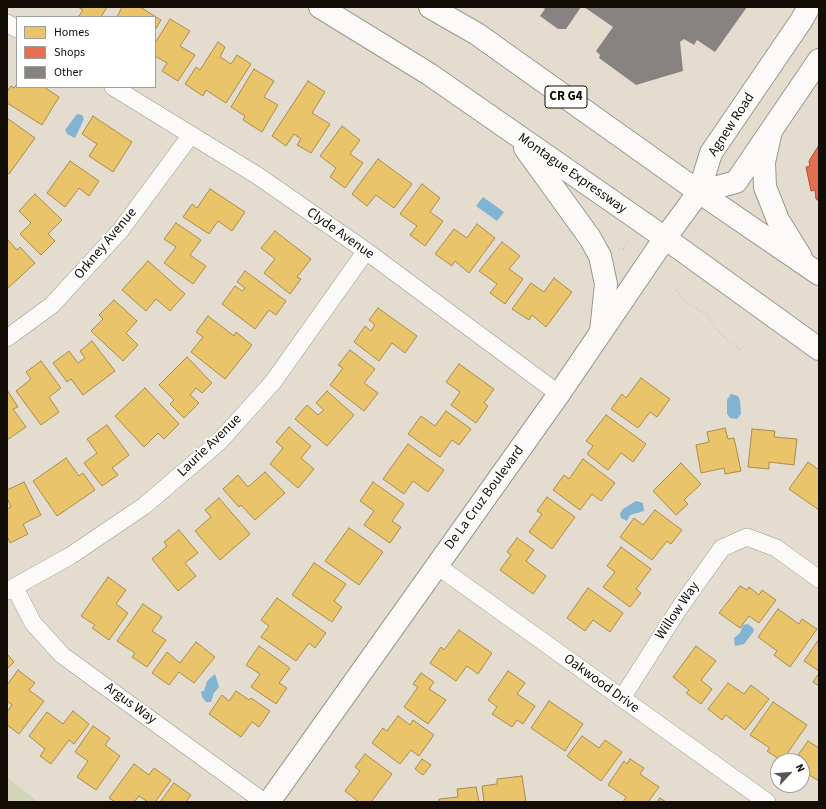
<!DOCTYPE html>
<style>
body{margin:0}
#map{position:relative;width:826px;height:809px;overflow:hidden;background:#e4dccf;font-family:"Source Sans 3",sans-serif}
canvas{display:block}
.frame{position:absolute;inset:0;border:8px solid #120d05;pointer-events:none}
.legend{position:absolute;left:16px;top:16px;width:140px;height:72px;box-sizing:border-box;background:#fff;border:1px solid #a09e9b;margin:0;padding:5px 7px;list-style:none;font-size:12px;color:#120d05}
.legend li{display:flex;align-items:center;gap:8px;height:20px}
.legend b{width:20px;border:1px solid #a09e9b}
.north{position:absolute;left:770px;top:753px;width:40px;height:40px;box-sizing:border-box;background:#fff;border:1px solid #a09e9b;border-radius:50%;rotate:64deg;font-size:11px;font-weight:700;line-height:16px;text-align:center;color:#120d05}
.north::after{content:'';display:block;margin:auto;width:14px;height:18px;background:#5c554c;clip-path:polygon(50% 0,100% 100%,50% 72%,0 100%)}
</style>
<div id="map">
<canvas width="826" height="809"></canvas>
<div class="frame"></div>
<ul class="legend">
<li><b style="height:11px;background:#e9c46a"></b>Homes</li>
<li><b style="height:11px;background:#e76f51"></b>Shops</li>
<li><b style="height:11px;background:#878381"></b>Other</li>
</ul>
<div class="north">N</div>
</div>
<script>
const context = document.querySelector('canvas').getContext('2d');
context.lineJoin = 'round';
function fillPath(path, color) { context.fillStyle = color; context.fill(path, 'evenodd'); }
const shape = rows => new Path2D(rows.map(r => 'M' + r).join(''));
function strokePath(path, color, width, dash) { context.strokeStyle = color; context.lineWidth = width; context.lineCap = dash ? 'butt' : 'round'; context.setLineDash(dash || []); context.stroke(path); }
function label(font, color, halo, rows, align = 'center') {
  context.font = font + ' "Source Sans 3",sans-serif'; context.lineWidth = 4; context.setLineDash([]); context.textBaseline = 'middle'; context.strokeStyle = halo; context.fillStyle = color; for (const [text, x, y, turn = 0] of rows) {
    context.save(); context.translate(x, y); context.rotate((+turn || 0) * Math.PI / 180); context.textAlign = isNaN(turn) ? turn : align; if (halo) context.strokeText(text, 0, 0); context.fillText(text, 0, 0); context.restore();
  }
}
fillPath(shape([
 [7,778,8,778,38,802,7,802]
]), '#d2d6b6');
fillPath(shape([
 [77,114,82,115,84,119,75,138,67,134,65,130],
 [483,197,504,212,497,221,476,206],
 [731,394,738,396,740,400,741,414,737,419,730,418,727,414,727,400],
 [636,501,643,503,644,511,630,515,627,521,621,518,620,514,623,509],
 [748,624,753,628,754,631,744,644,735,646,734,638,740,633,743,625],
 [215,674,219,687,214,693,211,702,206,702,202,697,201,691,204,691,207,681]
]), '#81b3d2');
const homes = shape([
 [78,7,107,7,101,17,78,17,83,10,78,7],
 [122,7,140,7,161,20,155,30,155,17,117,17,122,7],
 [170,19,190,31,180,46,195,55,178,81,162,71,167,63,155,56,155,43,170,19],
 [218,42,225,47,220,57,231,64,237,55,251,64,226,103,206,90,203,96,185,84,196,67,200,70,218,42],
 [254,69,274,81,264,97,278,105,262,132,243,120,245,116,231,107,254,69],
 [308,81,325,92,312,113,330,124,311,153,297,145,301,139,294,134,286,146,272,136,308,81],
 [17,84,17,87,44,87,59,97,42,125,7,103,7,92,11,86,14,88,17,84],
 [93,116,132,142,113,172,89,156,97,144,82,134,93,116],
 [7,118,35,138,9,174,7,172,7,118],
 [342,126,360,140,350,154,363,163,345,188,330,177,336,168,320,156,342,126],
 [378,159,412,184,394,208,376,195,367,206,352,194,378,159],
 [70,161,99,181,89,196,79,188,65,207,47,193,70,161],
 [422,184,440,198,430,212,443,221,425,246,410,235,417,226,400,214,422,184],
 [210,189,245,212,232,231,218,221,209,234,183,217,192,204,197,208,210,189],
 [35,194,62,220,48,234,55,241,41,255,20,234,31,223,19,211,35,194],
 [176,223,201,240,190,255,206,266,193,284,164,263,176,247,164,239,176,223],
 [477,224,495,238,469,273,455,261,452,266,435,254,454,229,467,238,477,224],
 [275,231,311,259,297,277,301,279,290,294,264,273,275,259,261,248,275,231],
 [7,239,17,250,20,247,35,263,7,289,7,239],
 [502,242,520,256,509,269,523,279,505,304,490,293,497,284,479,271,502,242],
 [148,261,185,294,170,311,156,299,146,311,122,290,148,261],
 [245,271,286,301,276,315,269,310,255,329,222,304,235,286,242,291,245,288,237,282,245,271],
 [554,278,572,292,546,327,532,315,529,320,512,309,531,283,544,292,554,278],
 [114,300,137,321,126,333,138,345,123,361,91,331,103,319,99,315,114,300],
 [378,308,417,336,405,353,392,343,379,361,354,342,365,326,371,331,375,325,369,320,378,308],
 [208,316,234,336,236,332,252,345,225,379,191,352,203,337,196,332,208,316],
 [92,341,115,371,83,395,71,379,67,382,53,363,69,351,78,363,85,358,80,351,92,341],
 [350,350,375,369,364,383,378,393,364,411,330,385,343,368,338,365,350,350],
 [187,357,212,383,202,393,196,388,190,395,199,403,184,418,170,404,174,400,159,385,187,357],
 [41,361,61,388,49,397,59,412,41,425,16,391,31,379,26,372,41,361],
 [459,364,494,389,484,403,488,406,476,423,451,405,460,392,446,382,459,364],
 [641,378,670,399,657,417,650,412,638,428,611,409,622,394,626,398,641,378],
 [145,388,179,424,164,439,158,433,144,447,115,416,145,388],
 [7,390,18,407,13,409,26,427,7,440,7,390],
 [327,391,354,415,327,446,295,419,307,405,318,415,324,410,316,403,327,391],
 [446,411,471,429,459,445,452,440,440,457,408,434,421,416,435,426,446,411],
 [606,415,646,444,633,462,621,453,608,470,587,454,593,446,586,441,606,415],
 [107,425,129,455,112,468,118,475,102,486,84,463,97,453,87,439,107,425],
 [289,427,311,446,301,458,314,469,298,488,270,464,283,448,276,442,289,427],
 [725,428,728,439,734,438,741,471,725,474,724,468,701,473,696,445,709,442,707,432,725,428],
 [752,429,775,431,774,437,797,439,794,465,769,462,769,469,748,467,752,429],
 [408,444,444,470,428,492,413,481,404,494,383,479,408,444],
 [66,458,79,476,83,473,95,490,57,516,33,481,66,458],
 [583,459,615,483,601,501,592,494,580,510,553,490,564,475,569,479,583,459],
 [808,462,819,470,819,510,789,489,808,462],
 [681,463,701,484,684,500,688,504,676,515,653,491,681,463],
 [265,472,285,493,255,520,241,505,239,507,223,489,238,475,248,487,265,472],
 [24,482,41,515,23,524,28,534,10,543,7,536,7,509,11,507,7,498,7,490,24,482],
 [373,482,404,504,392,521,401,527,390,543,364,525,374,511,360,501,373,482],
 [547,497,575,517,552,549,529,532,542,514,537,511,547,497],
 [219,498,250,534,220,560,195,531,211,517,205,510,219,498],
 [655,510,682,530,671,544,667,541,652,560,620,537,634,518,643,525,655,510],
 [349,528,383,552,359,585,325,561,349,528],
 [179,530,198,553,185,563,196,576,178,591,152,559,167,546,164,542,179,530],
 [517,538,534,550,526,561,546,576,533,594,500,570,511,555,507,552,517,538],
 [621,547,651,569,636,589,641,593,630,607,603,587,615,572,607,566,621,547],
 [314,563,346,584,334,601,342,607,332,622,292,595,314,563],
 [108,577,126,590,116,604,128,613,109,640,92,628,95,625,81,616,108,577],
 [740,586,747,590,749,587,759,595,762,590,776,600,759,623,749,616,740,628,719,613,740,586],
 [588,588,623,613,610,632,593,620,585,631,567,618,588,588],
 [277,598,326,633,315,648,309,643,296,661,261,637,269,626,261,620,277,598],
 [143,604,162,617,152,631,166,640,147,667,132,657,135,653,117,641,143,604],
 [778,609,799,624,802,619,817,629,790,667,774,655,777,651,758,637,778,609],
 [459,630,492,653,478,674,467,666,456,681,430,663,441,647,444,650,459,630],
 [819,639,819,671,804,661,819,639],
 [196,642,215,657,194,683,179,672,169,685,152,673,167,652,180,663,196,642],
 [259,646,290,668,279,683,287,688,276,704,251,687,260,674,246,665,259,646],
 [696,646,716,661,701,680,712,689,701,704,686,693,689,690,673,677,696,646],
 [7,654,14,662,7,669,7,654],
 [18,670,35,683,29,690,44,701,19,734,7,725,7,712,12,705,7,701,7,685,18,670],
 [508,671,525,683,517,694,535,706,523,724,517,720,512,727,492,714,497,707,488,700,508,671],
 [421,673,434,682,429,689,446,700,428,724,404,707,418,687,413,684,421,673],
 [819,673,819,686,813,682,819,673],
 [728,683,744,694,751,685,769,699,745,730,726,715,722,720,708,709,728,683],
 [236,691,249,700,251,698,270,711,259,727,252,722,241,737,209,714,222,695,229,701,236,691],
 [549,701,583,724,565,751,531,728,549,701],
 [773,702,807,725,782,761,767,751,770,748,750,735,773,702],
 [73,711,89,724,74,744,69,740,51,764,40,756,45,749,29,736,47,712,63,724,73,711],
 [398,716,410,725,413,720,434,735,419,756,411,750,400,764,372,743,383,728,387,731,398,716],
 [93,726,110,738,105,745,120,756,96,790,77,777,88,761,75,752,93,726],
 [582,736,599,748,605,740,622,752,601,781,567,756,582,736],
 [808,741,819,748,819,781,806,773,802,778,802,761,794,761,808,741],
 [365,754,392,774,371,802,359,802,345,791,360,771,355,767,365,754],
 [422,759,431,765,423,775,415,769,422,759],
 [630,759,644,768,640,774,659,787,648,802,623,802,626,797,608,785,624,761,627,764,630,759],
 [134,764,149,775,154,768,171,780,155,802,148,802,139,796,134,802,115,802,109,798,134,764],
 [522,776,526,802,484,802,482,786,497,784,497,779,522,776],
 [174,783,191,795,186,802,160,802,174,783],
 [476,787,479,802,439,802,439,799,458,797,457,789,476,787],
 [660,798,666,802,657,802,660,798]
]);
fillPath(homes, '#e9c46a');
strokePath(homes, '#a88d4c', 1);
const shops = shape([
 [819,145,819,201,816,199,815,190,811,191,806,167,810,166,809,161,819,145]
]);
fillPath(shops, '#e76f51');
strokePath(shops, '#a7523a', 1);
fillPath(shape([
 [542,7,581,7,566,29,558,29,540,16,545,9],
 [584,7,747,7,715,52,697,40,694,45,684,39,680,42,683,71,636,85,599,58,600,55,596,51,613,27]
]), '#878381');
const minor = shape([
 [7,23,17,29],
 [113,87,258,176,366,251,559,394],
 [7,338,52,305,120,231,191,135],
 [436,565,767,802],
 [15,588,33,623,62,655,264,802],
 [7,591,70,556,144,506,219,442,273,382,366,251],
 [622,698,680,607,722,548,747,537,776,548,819,579]
]);
const major = shape([
 [699,192,736,182,819,60],
 [269,802,559,394,665,238,699,192,711,153,801,21,809,7]
]);
const highway = shape([
 [320,7,429,74,665,238,819,349],
 [430,7,477,34,699,192,819,274],
 [771,131,764,162,765,187,778,220,801,257],
 [525,148,590,238,600,256,606,284,601,332]
]);
strokePath(minor, '#9e978e', 18);
strokePath(major, '#9e978e', 24);
strokePath(highway, '#9e978e', 24);
strokePath(shape([
 [623,249,626,252],
 [619,250,623,249,628,240],
 [676,290,687,303,706,314,719,332,741,350]
]), '#ceccc8', 2.5, [1, 3]);
strokePath(minor, '#fbfaf8', 17);
strokePath(major, '#fbfaf8', 22);
strokePath(highway, '#fbfaf8', 22);
for (const [x, y, w] of [
 [566,97,42]
]) { const box = new Path2D(); box.roundRect(x - w / 2, y - 11, w, 22, 3); context.fillStyle = '#fff'; context.fill(box); strokePath(box, '#120d05', 1); }
label('bold 13px', '#120d05', null, [
 ["CR G4",566,97]
]);
label('14px', '#120d05', '#fff', [
 ["Agnew Road",732,125,-57],
 ["Montague Expressway",572,174,35],
 ["Clyde Avenue",340,234,35],
 ["Orkney Avenue",106,244,-50],
 ["Laurie Avenue",210,446,-44],
 ["De La Cruz Boulevard",485,498,-54],
 ["Willow Way",678,611,-56],
 ["Oakwood Drive",601,684,36],
 ["Argus Way",130,704,36]
]);
</script>
